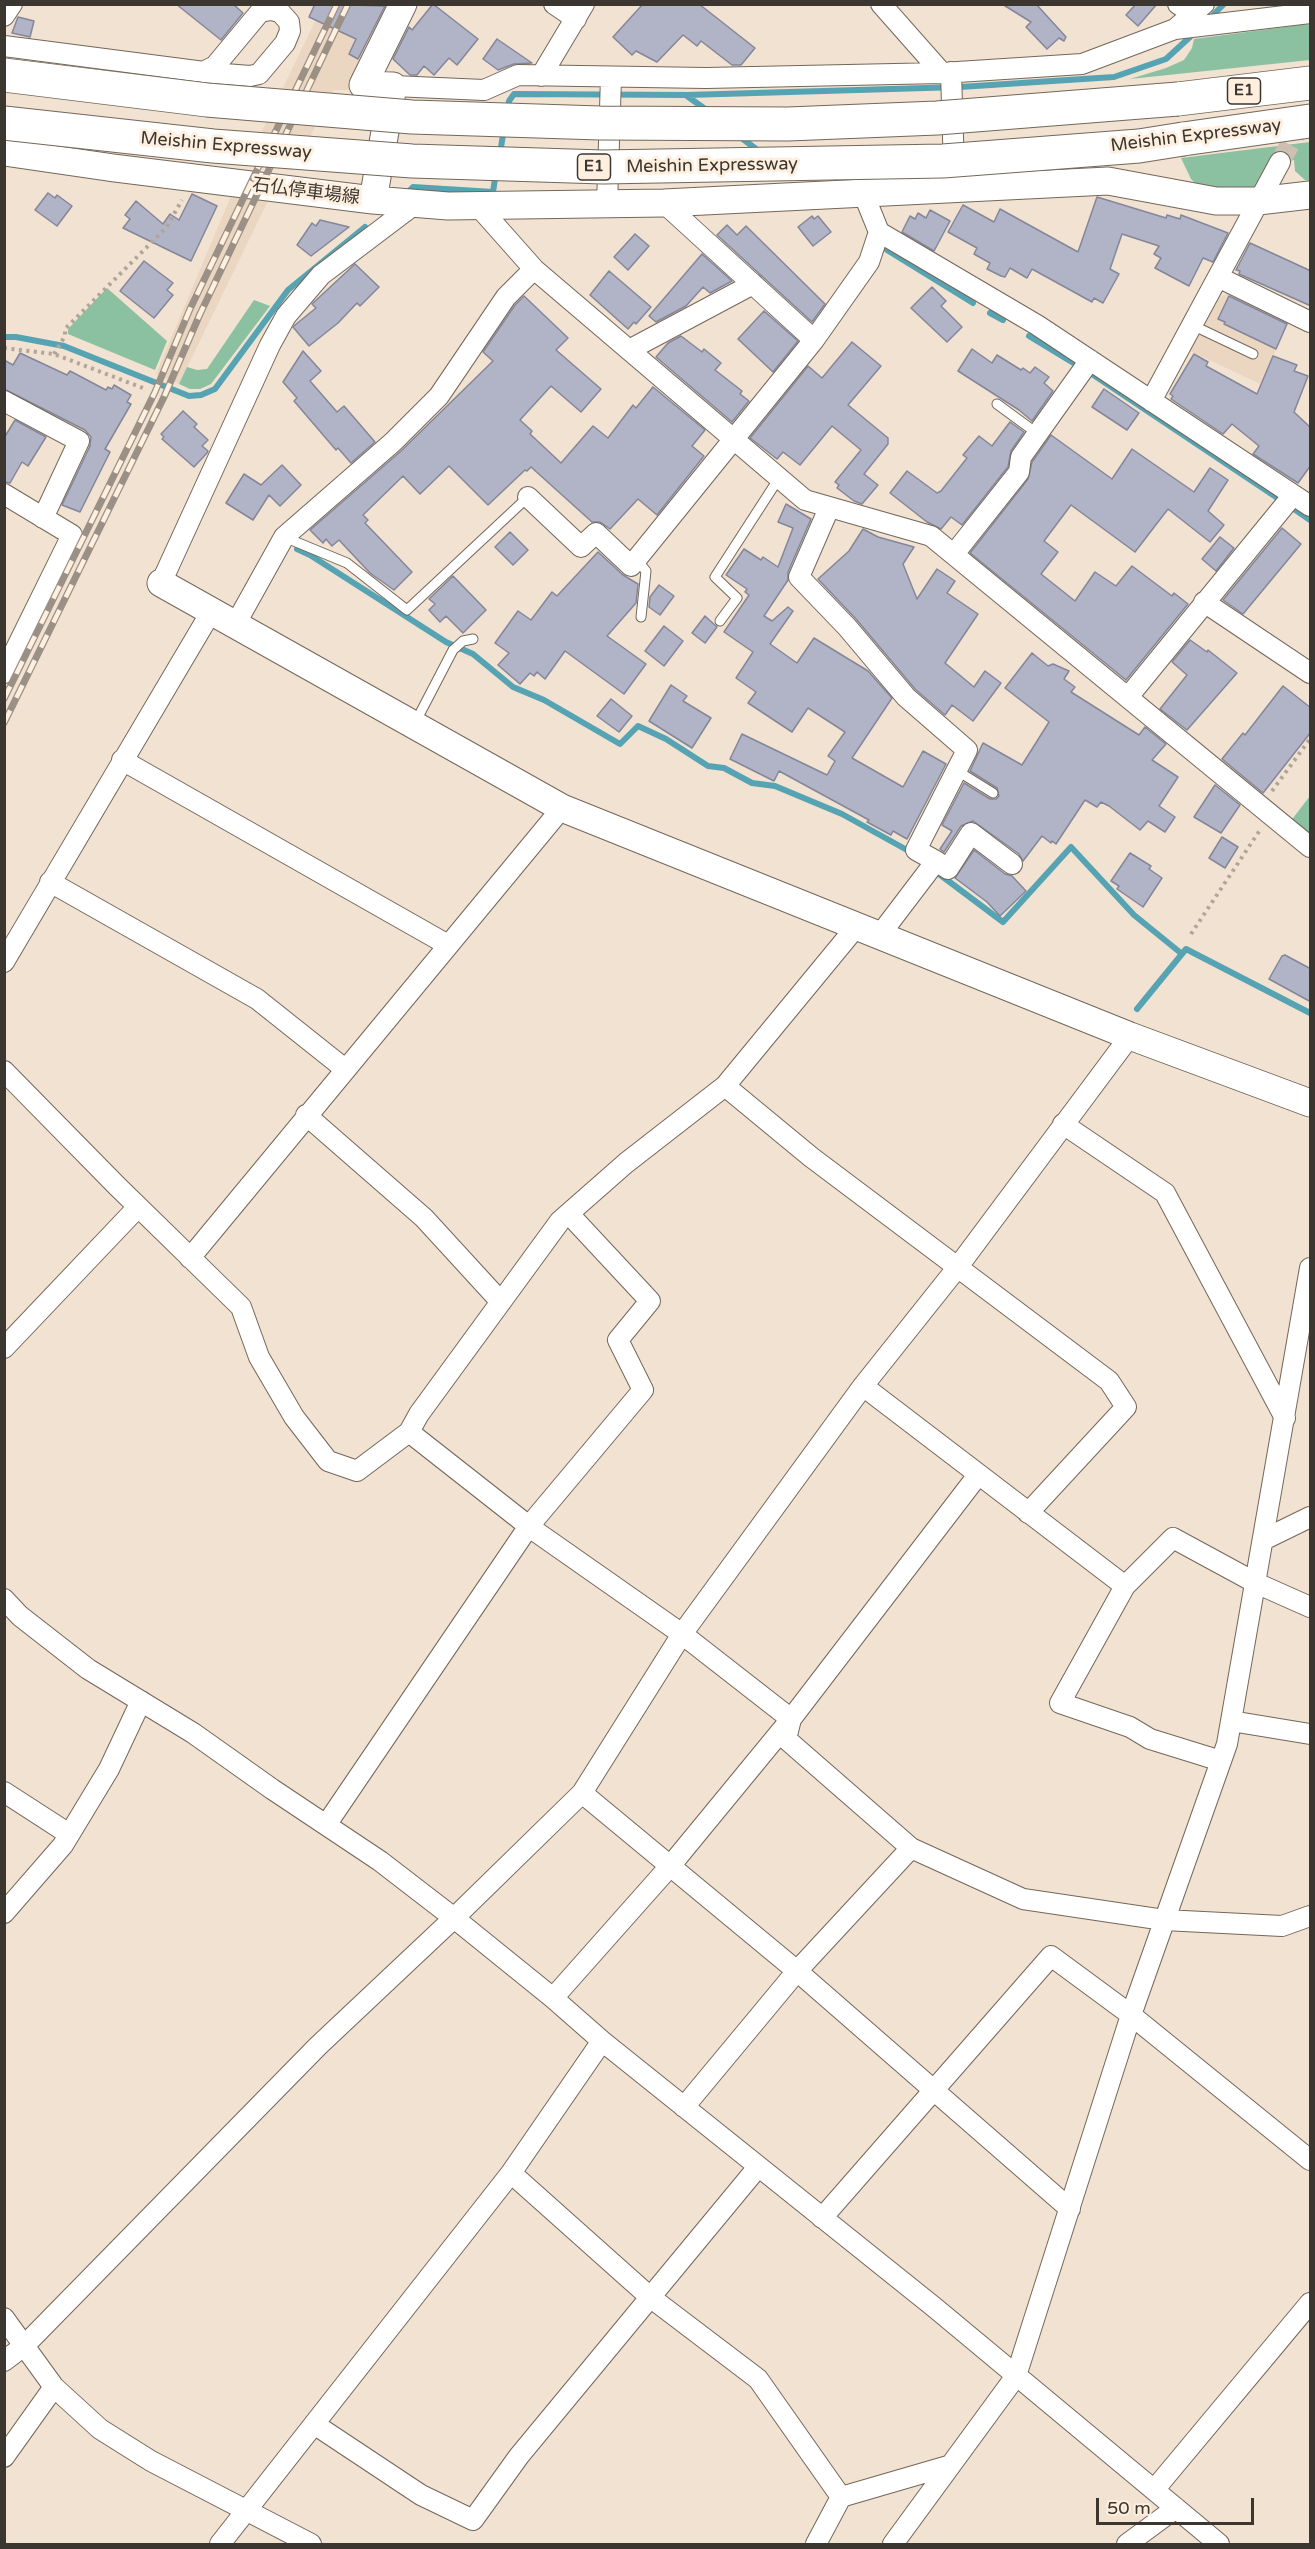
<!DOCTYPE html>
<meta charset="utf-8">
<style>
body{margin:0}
#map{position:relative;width:1315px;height:2549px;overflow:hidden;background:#f1e2d2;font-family:"Varela Round",sans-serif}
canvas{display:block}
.frame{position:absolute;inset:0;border:6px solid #3c3630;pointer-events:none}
.scale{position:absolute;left:1096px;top:2498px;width:158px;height:27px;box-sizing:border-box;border:3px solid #3c3630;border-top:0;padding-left:8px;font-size:18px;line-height:21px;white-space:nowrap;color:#3c3630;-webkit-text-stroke:4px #feefdf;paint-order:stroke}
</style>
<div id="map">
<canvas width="1315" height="2549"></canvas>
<div class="frame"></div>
<div class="scale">50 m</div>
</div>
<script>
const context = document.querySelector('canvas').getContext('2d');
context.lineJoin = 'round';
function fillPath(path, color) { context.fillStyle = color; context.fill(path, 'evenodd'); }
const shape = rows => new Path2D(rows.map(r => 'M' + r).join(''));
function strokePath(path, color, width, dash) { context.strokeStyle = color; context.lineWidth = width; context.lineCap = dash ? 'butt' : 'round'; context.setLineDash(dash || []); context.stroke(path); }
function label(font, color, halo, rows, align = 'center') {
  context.font = font + ' "Varela Round","Noto Sans JP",sans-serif'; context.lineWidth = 6; context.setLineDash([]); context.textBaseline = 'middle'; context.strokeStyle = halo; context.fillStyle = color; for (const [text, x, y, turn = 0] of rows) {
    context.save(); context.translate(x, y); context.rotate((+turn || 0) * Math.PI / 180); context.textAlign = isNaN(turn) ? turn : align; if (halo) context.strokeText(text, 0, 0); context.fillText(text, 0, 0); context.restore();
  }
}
fillPath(shape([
 [323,5,394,5,352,90,334,90,293,170,245,166],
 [237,193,263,197,268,201,179,384,156,374,231,196],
 [1228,293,1289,322,1260,384,1190,351,1219,298]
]), '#ebd7c1');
fillPath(shape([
 [1307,24,1310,25,1310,60,1130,79,1166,68,1184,60,1192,48,1194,39],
 [1310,142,1310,181,1305,180,1295,171,1294,160,1272,163,1261,182,1253,187,1210,191,1200,188,1191,179,1181,158],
 [107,288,167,341,155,370,68,334,68,329],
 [254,300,270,306,211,384,200,389,190,389,179,384,187,367,197,370,207,369],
 [1310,796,1310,838,1290,822]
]), '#8bc0a0');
strokePath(shape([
 [1214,14,1224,4],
 [687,96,708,111],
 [508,109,509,101,514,94,687,95,960,87,1114,77,1166,59,1190,37],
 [739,136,760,152],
 [500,154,504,128],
 [407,193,413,187,493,192,496,172],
 [887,250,973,303],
 [990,313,1003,320],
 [1029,336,1080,367],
 [4,337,16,337,64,346,189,396,201,395,215,389,288,290,365,227],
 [1092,374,1279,499],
 [1294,509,1310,520],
 [297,549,310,555,446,642,473,654,513,687,544,700,620,744,638,726,666,739,708,766,724,768,752,783,775,786,842,814,907,850],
 [939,874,1003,922,1071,847,1134,915,1182,954],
 [1137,1009,1186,949,1310,1013]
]), '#56a3b3', 6);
const building = shape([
 [176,4,233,4,243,13,221,40,176,4],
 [315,4,385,6,358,59,349,54,356,39,309,17,315,4],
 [433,4,478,39,457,65,449,58,434,75,424,66,417,75,410,75,393,59,409,27,412,30,433,4],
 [643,4,699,4,755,48,741,65,732,65,701,41,697,46,683,35,657,62,636,51,632,55,613,37,643,4],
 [1002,4,1036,4,1066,37,1064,41,1059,38,1047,49,1026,27,1031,22,1002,4],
 [1136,4,1157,4,1138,26,1126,15,1136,4],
 [18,17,34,21,30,37,12,33,18,17],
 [497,39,532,63,514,64,498,70,483,59,497,39],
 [48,193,55,198,57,195,72,206,57,226,35,210,48,193],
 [192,194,217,206,191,261,123,228,130,219,125,215,136,201,163,224,170,214,179,220,192,194],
 [1097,197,1166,218,1167,215,1180,219,1181,215,1228,233,1213,262,1203,258,1189,286,1155,268,1161,258,1154,254,1159,246,1122,234,1110,269,1119,274,1103,303,1094,298,1092,302,1032,269,1027,278,1010,268,1005,277,1001,276,987,269,990,263,974,254,977,248,948,232,963,205,994,222,1000,209,1078,252,1097,197],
 [930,210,950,221,934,251,902,232,910,216,915,219,918,213,926,218,930,210],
 [812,216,814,219,818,216,831,232,813,246,798,227,812,216],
 [320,220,349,227,311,256,297,245,312,223,316,226,320,220],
 [727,225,737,235,746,226,825,304,812,322,717,235,727,225],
 [635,234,649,246,628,270,614,257,635,234],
 [1250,243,1311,271,1311,306,1239,274,1240,271,1236,270,1250,243],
 [702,254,732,281,710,293,703,287,686,306,656,322,649,316,702,254],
 [144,261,173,283,167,290,173,295,154,318,120,291,144,261],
 [355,264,379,287,360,306,357,303,338,323,309,346,293,327,295,325,316,308,312,304,355,264],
 [609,271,651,307,636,324,634,322,628,329,590,295,609,271],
 [932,287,946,301,941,306,962,327,947,342,911,308,932,287],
 [524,296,568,338,556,350,601,389,581,412,551,386,520,420,532,431,530,434,561,463,593,426,608,438,633,405,636,408,653,387,705,430,692,446,704,456,657,515,638,499,610,529,600,522,592,522,531,467,527,471,525,470,488,505,449,466,420,494,403,476,363,515,368,520,365,523,412,572,394,590,370,573,339,540,332,546,326,539,323,543,310,530,401,451,493,361,483,352,515,305,524,296],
 [1229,296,1287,324,1276,349,1224,324,1225,322,1218,319,1229,296],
 [764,311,798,341,773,372,738,339,764,311],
 [681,336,702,352,704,349,721,363,715,370,742,391,740,394,749,401,732,422,656,357,668,343,681,336],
 [852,342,881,366,848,405,888,438,888,444,864,474,878,485,862,504,854,501,837,488,839,485,835,482,861,450,832,426,800,465,783,452,777,459,750,438,808,366,822,378,852,342],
 [972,349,992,363,997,355,1021,370,1023,368,1030,373,1035,367,1049,377,1044,383,1053,391,1032,421,1019,410,958,371,972,349],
 [303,351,321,371,310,381,337,412,344,406,375,442,351,463,338,448,336,450,294,401,297,398,283,382,303,351],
 [20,353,67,375,70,371,106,390,108,387,112,389,114,385,131,395,127,402,131,404,105,449,110,452,80,512,62,505,90,446,91,437,85,430,4,389,4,360,13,365,20,353],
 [1194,354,1208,362,1206,366,1257,394,1273,356,1297,365,1294,371,1308,376,1294,412,1311,428,1311,465,1298,483,1253,454,1259,446,1232,424,1223,434,1171,399,1173,396,1170,394,1194,354],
 [1104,389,1139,413,1127,430,1092,407,1104,389],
 [183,411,197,424,194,427,208,440,202,446,208,451,207,453,194,467,162,439,164,437,161,434,183,411],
 [15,420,46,437,28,466,22,462,10,483,4,482,4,438,15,420],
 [1010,422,1024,432,1011,451,1008,467,962,525,951,517,941,529,927,522,890,493,907,471,937,493,941,491,967,458,963,455,979,436,992,446,1010,422],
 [1051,435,1112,479,1132,449,1194,492,1210,468,1228,480,1208,511,1224,525,1210,542,1168,509,1135,552,1071,505,1044,541,1058,552,1041,574,1075,601,1095,572,1116,586,1132,566,1172,596,1174,593,1188,604,1126,680,970,553,1028,479,1032,462,1051,435],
 [282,465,301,485,280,506,269,495,253,520,226,503,244,474,261,485,282,465],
 [786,504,811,519,788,572,788,580,764,616,772,621,788,607,793,611,770,644,797,663,814,638,868,671,892,698,852,758,903,787,923,751,946,764,907,839,893,831,891,835,867,822,869,820,779,771,774,781,730,759,742,734,827,775,835,761,828,756,845,732,808,708,792,732,748,703,756,692,736,678,753,652,724,632,749,595,745,592,747,589,726,575,744,549,761,560,763,557,778,567,793,528,778,522,786,504],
 [1282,528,1301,544,1243,614,1223,600,1282,528],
 [863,529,878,537,914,547,903,564,917,599,937,569,955,581,947,593,978,614,945,663,974,687,985,671,1001,683,973,721,952,705,945,715,915,689,856,619,818,579,849,551,863,529],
 [510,532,528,550,513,565,495,547,510,532],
 [1220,537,1234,548,1216,571,1202,559,1220,537],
 [598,552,623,575,638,584,636,603,607,636,646,664,624,694,565,651,545,679,537,672,534,676,530,673,520,684,498,665,509,653,495,643,518,611,531,620,552,592,557,596,598,552],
 [453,576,486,610,463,633,446,616,440,622,429,610,435,604,429,599,453,576],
 [659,585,674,596,660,615,649,607,650,597,659,585],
 [705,616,717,627,705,643,692,633,705,616],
 [664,626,683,641,664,666,645,651,664,626],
 [1190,640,1207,652,1208,650,1237,673,1187,730,1160,709,1187,675,1172,662,1190,640],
 [1032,653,1048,666,1053,664,1069,671,1064,679,1075,687,1071,692,1139,735,1145,727,1166,744,1152,760,1178,777,1159,806,1175,817,1165,832,1148,821,1140,830,1109,806,1101,802,1097,807,1085,800,1056,844,1052,841,1051,843,1042,836,1023,861,1019,854,973,821,961,826,944,852,940,849,952,831,942,825,964,783,990,799,996,799,999,796,997,788,970,771,983,743,1022,765,1049,722,1005,688,1032,653],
 [671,685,687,696,683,701,711,718,692,748,649,721,671,685],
 [1283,686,1311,708,1311,732,1263,793,1222,759,1243,733,1245,735,1283,686],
 [611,699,632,716,619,732,597,716,611,699],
 [1215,785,1240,805,1221,833,1194,817,1215,785],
 [1222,837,1238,847,1225,868,1209,858,1222,837],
 [974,850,1005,874,1012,876,1026,891,1000,916,987,902,955,878,974,850],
 [1130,853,1151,866,1149,869,1162,878,1143,907,1117,889,1119,886,1111,881,1130,853],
 [1285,955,1311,969,1311,1002,1269,979,1282,956,1285,955]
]);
fillPath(building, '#b1b3c6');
strokePath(building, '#848699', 1.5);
strokePath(shape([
 [1280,162,1305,117]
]), '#cdc0b2', 20, [20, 10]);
const lane = shape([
 [1192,325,1253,354],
 [997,404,1038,434],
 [284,537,347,563,407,610,528,497],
 [636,559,646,571,641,617],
 [720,621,737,598,715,577,779,478],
 [415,723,453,650,463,641,473,639],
 [956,770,993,793]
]);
const street = shape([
 [554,4,576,19],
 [881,4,942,73],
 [1178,4,1193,14],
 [4,16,12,4],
 [1175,29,1204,4],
 [4,46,212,73,250,76,259,74,285,43,290,31,289,22,280,12,271,10,260,12,215,66,205,71],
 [951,72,954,170],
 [541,76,584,4],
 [393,86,484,90,518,75,706,78,942,73,1082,64,1175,29,1310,13],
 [864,195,879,232,1037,325,1310,506],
 [664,203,814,340],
 [607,205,611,77],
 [479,207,534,269,805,500,931,536,1310,847],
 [1218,277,1310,322],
 [629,350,753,284],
 [4,401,79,441,43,518],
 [1151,401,1280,162],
 [4,494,72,535,4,673],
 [528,497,581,547,596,533,631,566,814,340,869,262,879,232],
 [829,508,799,577,847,627,906,697,967,750,916,850,936,861,879,936],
 [954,554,1019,472,1021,457,1090,360],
 [161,583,270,345,286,316,321,275,415,204],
 [1204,602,1310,673],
 [235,625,284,537,393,442,439,396,506,297,534,269],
 [1128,697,1293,495],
 [122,760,448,945],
 [936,861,948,869,971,833,1012,864],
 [50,882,257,999,345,1069],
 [856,927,725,1086,626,1163,560,1221,419,1414,409,1432,535,1531,682,1634,791,1719,786,1739,911,1848,1023,1899,1164,1920,1282,1926,1310,1916],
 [4,962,211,612],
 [4,1071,117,1186,241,1307,259,1357,294,1417,328,1461,357,1471,409,1432],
 [725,1086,811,1157,1109,1381,1126,1407,1028,1513],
 [306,1115,424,1218,501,1302],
 [1063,1124,1165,1193,1285,1418],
 [190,1258,562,808],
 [4,1348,138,1207],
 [863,1386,1125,1586],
 [1263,1540,1310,1517],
 [4,1599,20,1616,88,1669,193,1733,272,1789,380,1861,454,1918,553,1998,602,2041,934,2307,1219,2544],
 [1231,1721,1310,1734],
 [1221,1761,1150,1739,1130,1727,1060,1703,1125,1586,1173,1538,1256,1583,1310,1607],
 [4,1792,69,1834],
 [582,1793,797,1971,1070,2209],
 [326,1825,529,1526,643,1390,618,1340,650,1301,569,1214],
 [4,1913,63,1845,109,1769,141,1701],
 [553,1998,671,1865,791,1719,978,1475],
 [684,2107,797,1971,911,1848],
 [511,2173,650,2297,758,2379,841,2497,816,2544],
 [822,2218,1051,1956,1131,2015,1310,2160],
 [4,2318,54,2387,100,2429,151,2461,311,2544],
 [4,2361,24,2346,318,2046,454,1918,582,1793,682,1634,863,1386,957,1268,1130,1036],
 [314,2424,421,2495,473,2520,519,2456,758,2167],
 [4,2457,54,2387],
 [1154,2490,1310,2303],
 [841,2497,951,2465],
 [220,2544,511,2173,602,2041],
 [893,2544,1016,2376,1131,2015,1227,1744,1310,1268],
 [1127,2544,1176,2508]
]);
const secondary = shape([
 [4,152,114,168,373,200,448,206,664,203,1108,181,1216,201,1258,201,1310,195],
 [373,200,393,86,363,85,403,4],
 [161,583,562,808,1130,1036,1310,1103]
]);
const highway = shape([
 [1178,99,1310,83],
 [1183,139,1310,121]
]);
strokePath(lane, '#746759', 11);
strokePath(street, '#746759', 22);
strokePath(secondary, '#746759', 29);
strokePath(highway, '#746759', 35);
strokePath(shape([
 [4,348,54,354,143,388],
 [54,354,65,336,65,329,166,228,182,200],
 [1272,791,1310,739],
 [1191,934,1260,830]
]), '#b0a598', 4, [3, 4.5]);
strokePath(lane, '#fff', 9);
strokePath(street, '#fff', 20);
strokePath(secondary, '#fff', 27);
strokePath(highway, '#fff', 33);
const rail = shape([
 [4,699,155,392,190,309,337,4],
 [4,723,164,397,200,314,348,4]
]);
strokePath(rail, '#9b9085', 7);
strokePath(rail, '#feefdf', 4.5, [14]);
const highwayBridge = shape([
 [4,75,207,100,412,117,600,123,788,124,937,118,1178,99],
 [4,123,213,146,412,161,603,167,943,161,1139,146,1183,139]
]);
strokePath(highwayBridge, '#746759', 35, []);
strokePath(highwayBridge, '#fff', 33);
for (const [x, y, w] of [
 [1244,91,33],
 [594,167,33]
]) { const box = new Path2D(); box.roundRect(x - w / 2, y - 13, w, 26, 4.5); context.fillStyle = '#feefdf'; context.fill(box); strokePath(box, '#3c3630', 1.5); }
label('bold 16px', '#3c3630', null, [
 ["E1",1244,91],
 ["E1",594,167]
]);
label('18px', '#3c3630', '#feefdf', [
 ["Meishin Expressway",1196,136,-7],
 ["Meishin Expressway",226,146,5],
 ["Meishin Expressway",712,166,-1],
 ["石仏停車場線",306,192,7]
]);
</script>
